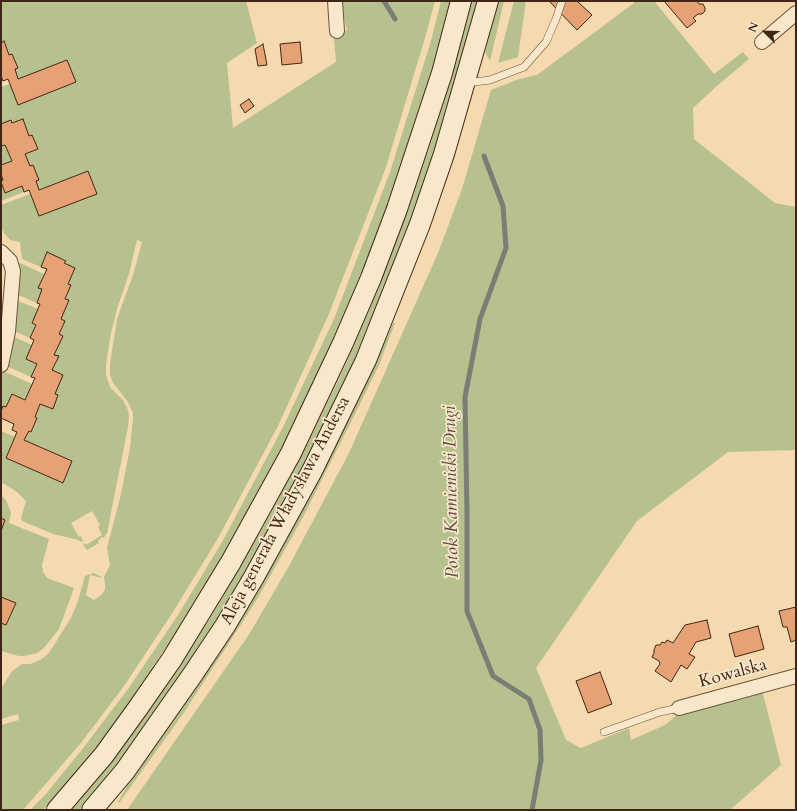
<!DOCTYPE html>
<meta charset="utf-8">
<style>
body{margin:0}
#map{position:relative;width:797px;height:811px;overflow:hidden;background:#f4daae;font-family:Cardo,serif}
canvas{display:block}
.frame{position:absolute;inset:0;border:2px solid #402615;pointer-events:none}
.north{position:absolute;left:745px;top:12px;width:40px;height:40px;-webkit-text-stroke:3px #f8e7ca;paint-order:stroke;rotate:293deg;font-size:11px;font-weight:700;line-height:16px;text-align:center;color:#402615}
.north::after{content:'';display:block;margin:auto;width:14px;height:18px;background:#402615;clip-path:polygon(50% 0,100% 100%,50% 72%,0 100%)}
</style>
<div id="map">
<canvas width="797" height="811"></canvas>
<div class="frame"></div>
<div class="north">N</div>
</div>
<script>
const context = document.querySelector('canvas').getContext('2d');
context.lineJoin = 'round';
function fillPath(path, color) { context.fillStyle = color; context.fill(path, 'evenodd'); }
const shape = rows => new Path2D(rows.map(r => 'M' + r).join(''));
function strokePath(path, color, width, dash) { context.strokeStyle = color; context.lineWidth = width; context.lineCap = dash ? 'butt' : 'round'; context.setLineDash(dash || []); context.stroke(path); }
function label(font, color, halo, rows, align = 'center') {
  context.font = font + ' Cardo,serif'; context.lineWidth = 3.5; context.setLineDash([]); context.textBaseline = 'middle'; context.strokeStyle = halo; context.fillStyle = color; for (const [text, x, y, turn = 0] of rows) {
    context.save(); context.translate(x, y); context.rotate((+turn || 0) * Math.PI / 180); context.textAlign = isNaN(turn) ? turn : align; if (halo) context.strokeText(text, 0, 0); context.fillText(text, 0, 0); context.restore();
  }
}
fillPath(shape([
 [1,1,246,1,257,43,227,63,233,128,336,62,334,39,347,30,340,1,435,1,425,38,385,170,328,316,278,426,217,540,173,612,124,686,81,743,23,810,1,810,1,725,19,720,18,714,1,719,1,687,3,686,12,671,22,664,30,664,40,660,48,654,54,645,71,618,78,601,85,576,94,573,102,577,102,578,90,575,86,595,94,600,101,595,105,590,105,584,104,577,110,565,107,548,121,494,130,448,133,418,133,413,128,402,113,383,110,375,110,364,117,319,133,275,142,242,137,240,129,274,117,309,111,333,106,364,106,375,110,387,123,400,128,410,129,416,128,427,107,533,104,538,102,537,98,541,99,543,87,550,83,544,85,543,86,545,102,535,98,527,100,525,92,511,71,523,79,537,81,536,83,541,82,542,75,539,53,534,22,521,21,518,26,501,17,492,1,482,1,431,15,437,6,458,62,483,72,461,24,440,29,431,31,432,37,418,35,417,40,404,52,409,58,396,55,394,52,370,58,357,54,355,62,336,59,334,61,319,69,300,65,299,68,284,75,268,64,263,65,260,48,253,41,267,22,259,20,242,10,240,4,233,1,225,1,205,30,194,39,216,97,193,88,171,39,190,25,154,37,149,32,135,29,136,23,119,12,123,11,121,1,124,1,87,10,84,18,105,76,82,67,60,18,79,15,69,18,68,12,54,9,55,4,42,1,43],
 [441,1,450,1,445,22,423,102,391,196,361,275,335,339,296,421,262,487,223,557,186,618,129,702,103,739,43,810,30,810,45,795,84,747,128,689,178,615,222,542,283,427,334,319,390,172,431,41],
 [471,1,477,1,432,162,403,242,354,361,328,416,300,471,257,551,227,603,181,673,126,753,99,787,79,810,71,810,133,733,209,620,261,531,308,443,346,364,393,249,429,148],
 [498,1,504,1,490,61,485,52],
 [514,1,526,1,518,57,498,63],
 [635,1,654,1,714,74,743,52,749,59,718,85,693,108,694,139,775,203,796,207,796,450,728,452,637,521,536,668,566,740,581,748,629,728,631,740,665,725,678,714,762,690,781,765,730,810,127,810,250,633,289,566,349,453,438,253,462,189,491,90,519,79,537,75,634,3],
 [5,145,12,161,1,165,1,146],
 [1,182,5,193,22,186,24,192,1,201],
 [20,263,44,274,38,287,42,289,37,303,16,294,18,265],
 [16,300,38,309,32,323,36,325,30,338,14,331],
 [393,323,395,323,379,365,360,404,302,519,256,601,183,714,119,803,118,802,132,777,134,773,136,773,211,666,236,627,267,575,329,459,357,403],
 [12,336,32,345,26,359,37,364,31,377,6,366],
 [3,371,32,384,25,400,12,394,6,407,1,411,1,379],
 [1,495,6,500,11,513,9,523,49,539,42,565,43,572,47,578,74,588,59,629,44,648,37,653,24,656,19,656,1,651,1,623,6,625,16,603,1,597,1,531,5,521,1,518]
]), '#b6c18e');
strokePath(shape([
 [384,1,395,19],
 [484,156,503,206,506,248,480,319,465,397,467,513,467,611,493,676,529,699,540,730,541,760,532,810]
]), '#7a7e75', 5);
const building = shape([
 [549,1,577,1,592,15,577,30,549,1],
 [664,1,697,1,699,4,703,4,705,8,705,11,702,14,698,14,693,18,696,21,687,28,664,1],
 [4,41,9,55,12,54,18,68,15,69,18,79,67,60,76,82,18,105,8,79,3,81,1,76,1,43,4,41],
 [300,42,302,63,282,65,280,44,300,42],
 [263,44,267,65,258,66,255,49,263,44],
 [249,99,254,106,245,113,240,105,249,99],
 [23,119,29,136,32,135,38,149,25,154,30,166,33,165,39,180,36,181,39,190,88,171,97,194,39,216,29,190,24,192,22,186,5,193,1,182,3,180,1,174,1,165,12,161,5,145,1,146,1,124,11,120,12,123,23,119],
 [47,252,66,261,64,263,75,268,68,284,71,285,65,299,69,300,61,319,65,321,59,334,63,336,54,355,59,356,52,370,63,375,55,394,58,395,53,409,40,404,35,417,37,418,31,432,29,431,24,440,72,461,63,483,6,458,17,432,12,430,14,424,1,418,1,411,3,406,6,407,12,394,25,400,35,378,31,377,37,364,26,359,34,340,30,338,36,325,32,323,40,304,37,303,42,289,38,288,47,269,41,267,47,252],
 [1,518,5,520,1,531,1,518],
 [1,597,16,603,6,625,1,623,1,597],
 [796,607,796,640,791,642,787,627,783,627,779,611,796,607],
 [707,620,711,638,696,642,689,654,695,657,687,669,681,665,671,682,655,671,660,664,659,661,652,657,654,653,654,650,656,645,660,645,662,642,665,643,667,640,673,643,685,625,707,620],
 [758,626,764,649,735,657,729,634,758,626],
 [600,672,612,704,588,713,576,681,600,672]
]);
fillPath(building, '#e6a175');
strokePath(building, '#402615', 1);
const lane = shape([
 [466,83,490,80,524,67,546,42,556,19,562,1],
 [604,732,660,712,679,708]
]);
const street = shape([
 [335,1,337,31],
 [762,42,796,13],
 [1,252,10,261,13,271,8,332,1,365],
 [679,708,796,676]
]);
const secondary = shape([
 [57,810,104,755,138,708,172,659,231,562,291,453,343,343,371,278,397,209,442,73,461,1],
 [92,810,125,771,193,674,225,626,254,577,312,471,366,360,420,224,444,154,488,1]
]);
strokePath(lane, '#6d533b', 8);
strokePath(street, '#6d533b', 16);
strokePath(secondary, '#402615', 22);
strokePath(lane, '#f8e7ca', 7);
strokePath(street, '#f8e7ca', 14);
strokePath(secondary, '#f8e7ca', 20);
label('17px', '#402615', '#f8e7ca', [
 ["Aleja generała Władysława Andersa",286,511,-62],
 ["Kowalska",733,674,-15]
]);
label('italic 18px', '#584a3d', '#f8e7ca', [
 ["Potok Kamienicki Drugi",452,492,-91]
]);
</script>
